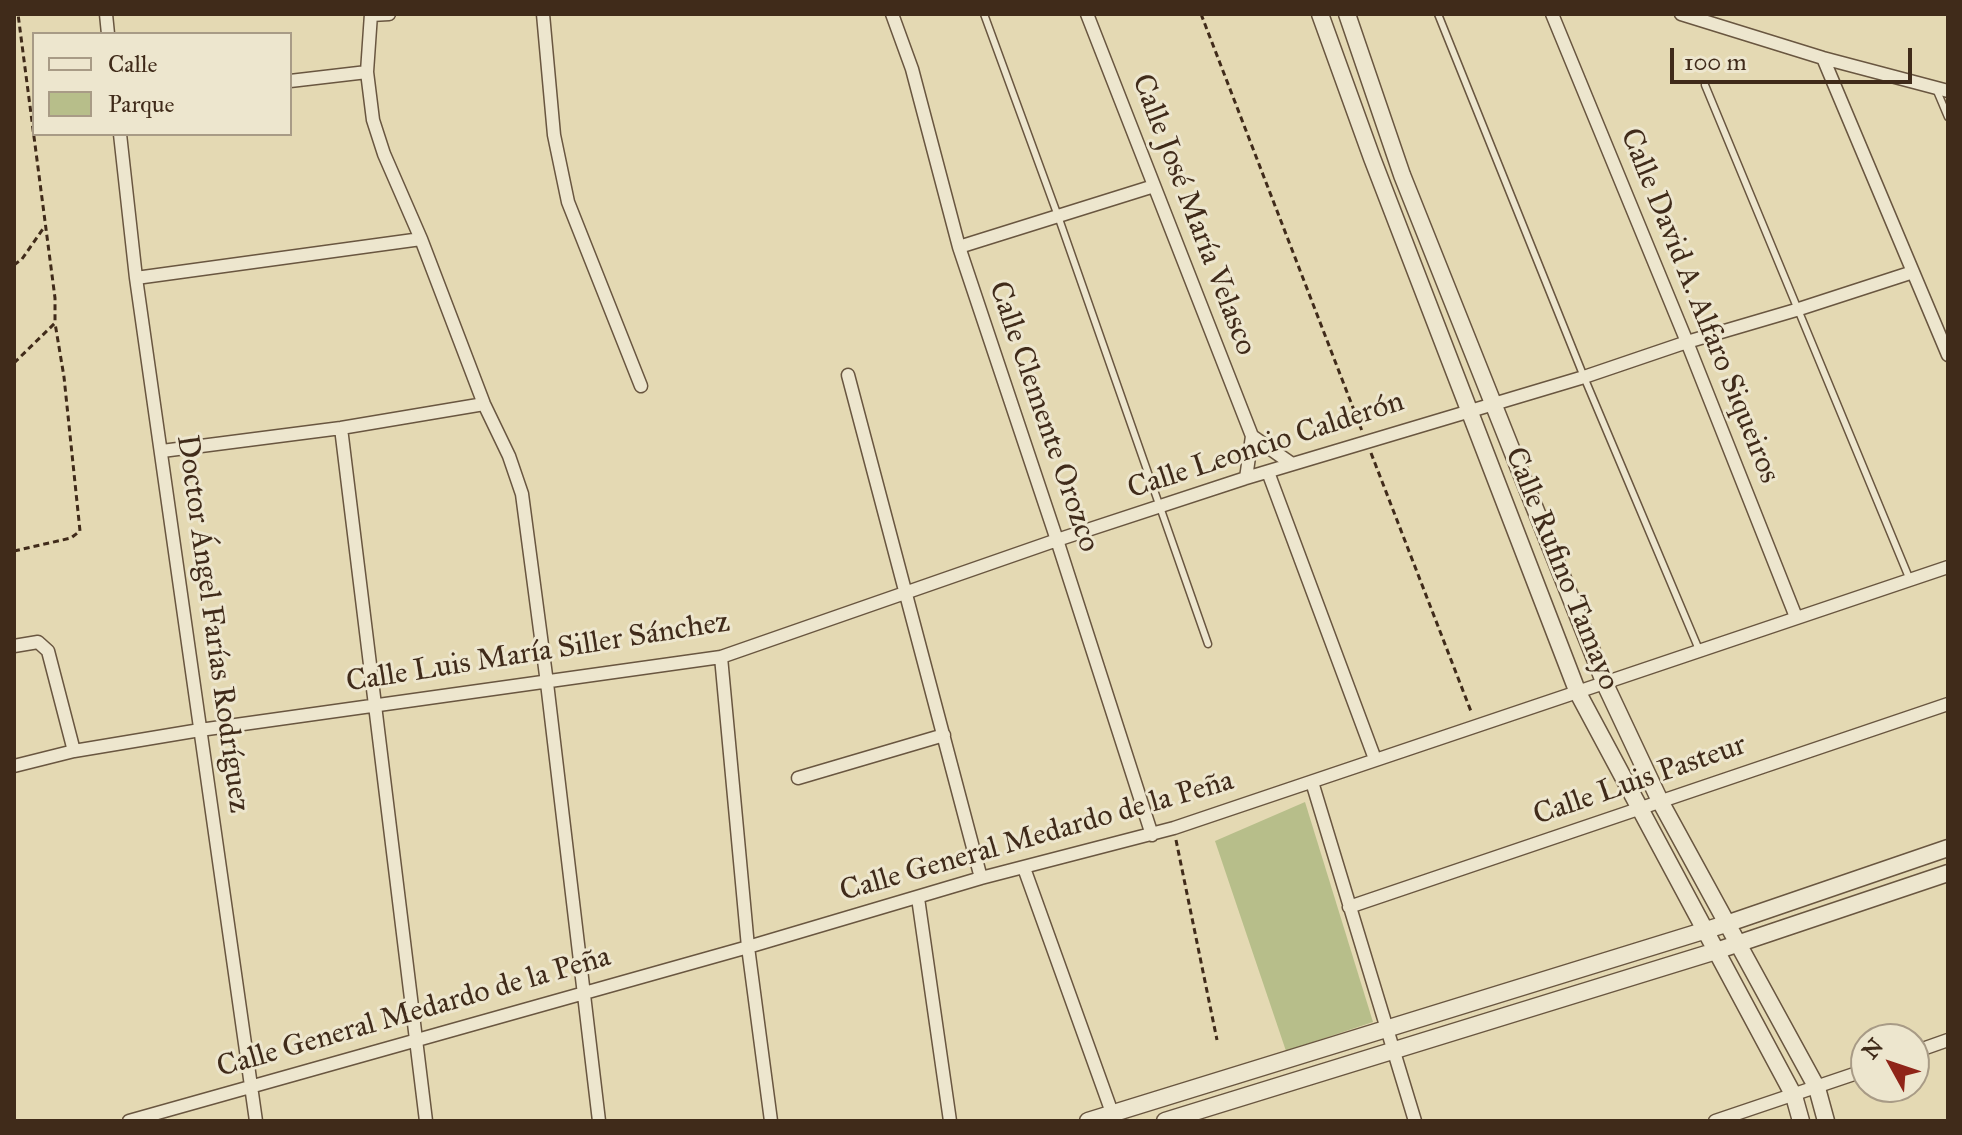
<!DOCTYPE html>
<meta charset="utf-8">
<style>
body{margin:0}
#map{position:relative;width:1962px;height:1135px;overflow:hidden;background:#e4d9b3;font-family:"IM FELL Great Primer",serif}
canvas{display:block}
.frame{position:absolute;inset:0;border:16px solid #402b1a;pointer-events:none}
.legend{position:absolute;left:32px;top:32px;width:260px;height:104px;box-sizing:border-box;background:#ede6ce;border:2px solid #a89b86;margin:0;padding:10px 14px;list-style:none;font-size:24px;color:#402b1a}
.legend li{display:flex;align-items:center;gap:16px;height:40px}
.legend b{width:40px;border:2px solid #a89b86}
.north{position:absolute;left:1850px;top:1023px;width:80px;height:80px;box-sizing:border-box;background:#ede6ce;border:2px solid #a89b86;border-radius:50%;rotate:310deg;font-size:22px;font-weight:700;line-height:32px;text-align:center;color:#402b1a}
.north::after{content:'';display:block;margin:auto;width:28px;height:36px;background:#8f2418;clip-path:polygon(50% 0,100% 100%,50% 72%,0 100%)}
.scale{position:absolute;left:1670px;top:48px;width:242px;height:36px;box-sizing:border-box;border:4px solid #402b1a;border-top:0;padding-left:10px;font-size:24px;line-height:28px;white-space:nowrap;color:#402b1a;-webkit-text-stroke:6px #ede6ce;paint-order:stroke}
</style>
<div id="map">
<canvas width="1962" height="1135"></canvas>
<div class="frame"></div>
<ul class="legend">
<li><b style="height:10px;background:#ede6ce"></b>Calle</li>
<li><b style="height:22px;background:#b7be8a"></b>Parque</li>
</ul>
<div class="north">N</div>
<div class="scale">100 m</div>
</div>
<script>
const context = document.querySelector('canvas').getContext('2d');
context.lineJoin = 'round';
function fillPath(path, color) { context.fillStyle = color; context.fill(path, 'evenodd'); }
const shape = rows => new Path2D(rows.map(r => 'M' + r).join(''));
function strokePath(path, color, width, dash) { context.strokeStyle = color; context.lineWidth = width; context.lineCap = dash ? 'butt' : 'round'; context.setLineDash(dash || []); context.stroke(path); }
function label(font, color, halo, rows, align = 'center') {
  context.font = font + ' "IM FELL Great Primer",serif'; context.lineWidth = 6; context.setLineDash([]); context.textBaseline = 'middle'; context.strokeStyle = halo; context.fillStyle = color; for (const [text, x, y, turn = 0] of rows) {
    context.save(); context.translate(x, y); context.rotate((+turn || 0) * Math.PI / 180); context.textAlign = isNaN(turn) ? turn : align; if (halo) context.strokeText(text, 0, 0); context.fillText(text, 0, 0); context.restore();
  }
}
fillPath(shape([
 [1305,802,1373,1022,1286,1051,1215,841]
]), '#b7be8a');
const service = shape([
 [984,14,1058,216,1208,644],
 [1438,14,1584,377,1700,652],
 [1705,85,1910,580],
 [1937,91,1948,117]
]);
const minor = shape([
 [106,14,108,34],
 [371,14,367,72,373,120,384,154,421,239,484,404,509,456,522,494,547,683,599,1121],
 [543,14,554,135,568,202,641,386],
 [892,14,912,69,959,247,1057,540,1152,835],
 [1087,14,1252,436,1246,478],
 [1552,14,1687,342,1796,617],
 [1681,14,1823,58,1948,91],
 [371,15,389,14],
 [1823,58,1948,355],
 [290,81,367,72],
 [120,134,136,278,256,1121],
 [959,247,1154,186],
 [136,278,421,239],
 [848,375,981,878],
 [341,428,426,1121],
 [1252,436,1292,464],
 [162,451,341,428,484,404],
 [1268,472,1375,759],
 [14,646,38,642,48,651,74,751],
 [721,657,748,947,771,1121],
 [14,766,74,751,200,730,721,657,1057,540,1246,478,1584,377,1687,342,1796,310,1913,272],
 [798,778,944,735],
 [1312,782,1415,1121],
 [1024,868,1115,1121],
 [918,898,950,1121],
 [1349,907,1948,704],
 [1914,1052,1948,1040],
 [129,1121,748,947,981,878,1174,828,1948,567],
 [1715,1121,1866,1070]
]);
const tertiary = shape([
 [1320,14,1372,158,1578,693,1794,1096,1801,1121],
 [1347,14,1402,175,1605,684,1660,801,1817,1088,1826,1121],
 [1088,1121,1729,923,1948,848],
 [1165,1121,1716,951,1948,873]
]);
strokePath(service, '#695640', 9);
strokePath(minor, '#695640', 15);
strokePath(tertiary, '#695640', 19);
strokePath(shape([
 [1201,14,1362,431],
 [14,265,22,259,45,226],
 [14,363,55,323,55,298,18,14],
 [1371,453,1472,714],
 [14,551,71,538,80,531,64,377,55,323],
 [1176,840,1217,1040]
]), '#402b1a', 3, [6, 4]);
strokePath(service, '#ede6ce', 6);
strokePath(minor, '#ede6ce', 12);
strokePath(tertiary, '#ede6ce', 16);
label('30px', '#402b1a', '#ede6ce', [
 ["Calle José María Velasco",1193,215,69],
 ["Calle David A. Alfaro Siqueiros",1699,306,68],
 ["Calle Clemente Orozco",1043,417,71],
 ["Calle Leoncio Calderón",1266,446,-18],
 ["Calle Rufino Tamayo",1561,569,68],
 ["Doctor Ángel Farías Rodríguez",212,624,82],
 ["Calle Luis María Siller Sánchez",538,653,-9],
 ["Calle Luis Pasteur",1640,781,-19],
 ["Calle General Medardo de la Peña",1037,837,-16],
 ["Calle General Medardo de la Peña",414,1013,-16]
]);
</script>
